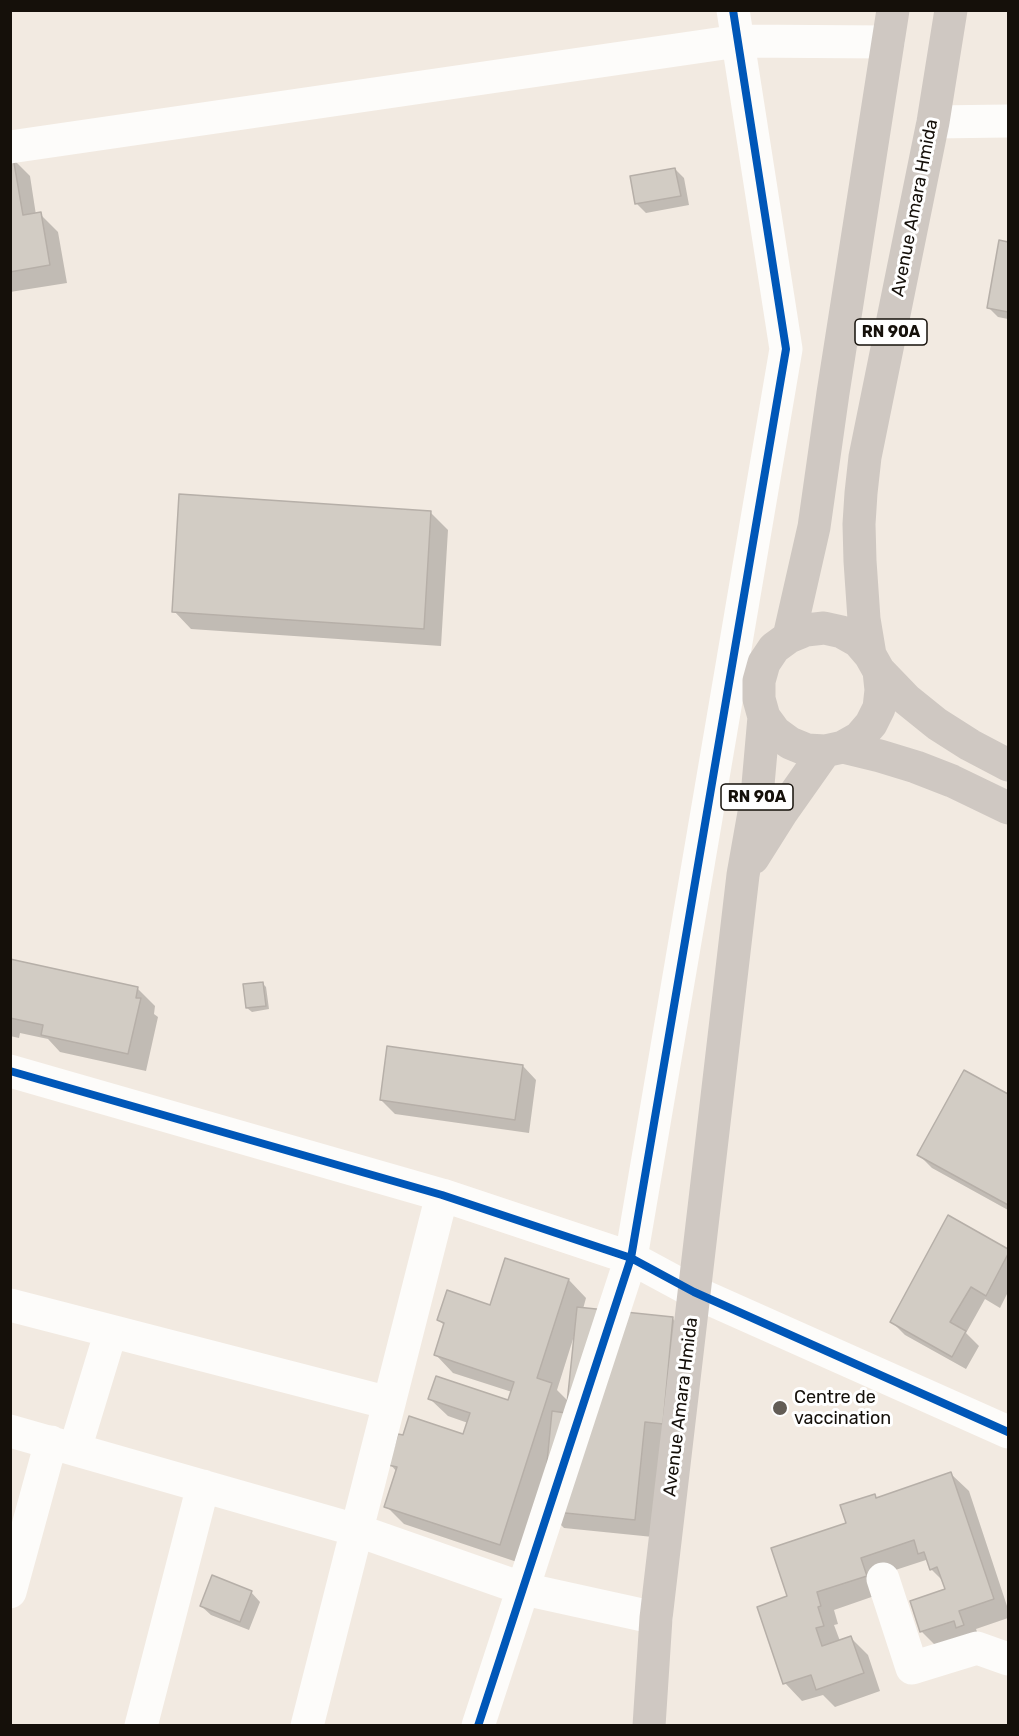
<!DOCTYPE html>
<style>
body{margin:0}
#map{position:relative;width:1019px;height:1736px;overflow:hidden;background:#f2eae1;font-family:Rubik,sans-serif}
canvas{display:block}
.frame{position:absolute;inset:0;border:12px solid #15100a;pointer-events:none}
</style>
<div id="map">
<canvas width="1019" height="1736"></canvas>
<div class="frame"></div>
</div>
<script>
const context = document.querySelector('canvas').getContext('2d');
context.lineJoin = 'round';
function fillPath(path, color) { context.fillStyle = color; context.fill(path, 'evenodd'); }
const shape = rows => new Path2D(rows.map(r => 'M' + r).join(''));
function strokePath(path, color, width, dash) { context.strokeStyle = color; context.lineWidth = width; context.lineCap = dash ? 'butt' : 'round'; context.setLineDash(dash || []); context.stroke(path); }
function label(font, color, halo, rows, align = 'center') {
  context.font = font + ' Rubik,sans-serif'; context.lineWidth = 6; context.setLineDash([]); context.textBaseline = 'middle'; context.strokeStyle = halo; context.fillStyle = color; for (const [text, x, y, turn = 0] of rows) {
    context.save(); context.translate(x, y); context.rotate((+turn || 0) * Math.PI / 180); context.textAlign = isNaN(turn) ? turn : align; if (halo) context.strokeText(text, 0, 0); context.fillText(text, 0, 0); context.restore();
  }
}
fillPath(shape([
 [10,158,12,158,30,176,36,215,40,214,58,232,67,283,10,292],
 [675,169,684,178,689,205,646,213,637,204],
 [1000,242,1008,243,1008,319,998,317,989,308],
 [430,512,448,530,441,646,191,629,174,611],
 [10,960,138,989,155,1006,154,1014,158,1017,146,1071,60,1052,48,1039,20,1033,19,1038,10,1036],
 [262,983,266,987,269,1009,252,1012,247,1008],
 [523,1066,536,1080,529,1133,395,1114,381,1100],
 [964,1072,1008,1096,1008,1210,932,1168,919,1155],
 [949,1218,1008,1251,1008,1292,1000,1308,985,1299,966,1333,979,1346,966,1369,905,1335,892,1322],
 [506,1260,569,1280,586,1298,583,1309,672,1318,690,1336,653,1537,564,1528,546,1510,517,1562,404,1524,386,1506,397,1472,390,1464,464,1436,468,1423,448,1416,430,1399,509,1402,512,1392,453,1373,436,1355,445,1326,439,1320,491,1307],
 [574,1336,569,1402,557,1390],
 [951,1474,969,1491,1008,1609,1008,1618,976,1629,981,1643,939,1649,921,1631,946,1590,944,1582,931,1569,929,1563,926,1560,877,1576,883,1593,834,1610,838,1624,834,1625,840,1641,851,1638,868,1655,880,1691,835,1707,823,1695,802,1701,785,1683,759,1608,789,1597,848,1524,874,1495,878,1499],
 [251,1592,260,1602,249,1630,211,1615,201,1606]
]), '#0003');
const building = shape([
 [10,157,13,157,23,215,41,212,50,265,10,272,10,157],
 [675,168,681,196,635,204,630,176,675,168],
 [999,240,1008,242,1008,312,987,308,999,240],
 [179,494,431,511,424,629,172,612,179,494],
 [10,959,138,987,136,998,141,998,128,1054,41,1035,43,1025,10,1018,10,959],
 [263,982,266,1006,246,1008,243,984,263,982],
 [387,1046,523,1065,515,1120,380,1100,387,1046],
 [964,1070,1008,1094,1008,1205,917,1155,964,1070],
 [948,1215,1008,1249,1008,1254,986,1296,971,1287,950,1322,966,1331,952,1357,890,1322,948,1215],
 [505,1258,569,1279,537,1378,552,1383,500,1545,384,1507,397,1467,388,1465,398,1434,403,1435,409,1416,463,1434,470,1413,428,1399,436,1376,508,1400,514,1382,434,1355,444,1323,437,1320,447,1290,490,1305,505,1258],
 [577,1307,673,1317,663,1424,645,1422,635,1520,545,1511,544,1492,552,1411,566,1413,577,1307],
 [951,1472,994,1599,959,1611,964,1625,956,1628,954,1621,920,1632,910,1601,945,1589,937,1567,930,1570,924,1552,918,1554,914,1540,861,1558,867,1576,817,1592,821,1606,818,1607,824,1626,816,1628,822,1646,851,1636,864,1673,816,1690,811,1675,783,1684,757,1607,787,1596,771,1548,846,1523,840,1505,875,1494,876,1498,951,1472],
 [212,1575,252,1591,240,1622,200,1606,212,1575]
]);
fillPath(building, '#d2ccc4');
strokePath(building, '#b6afa8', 1.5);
strokePath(shape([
 [933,122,1008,121],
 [10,147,738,41,888,42],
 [10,1071,442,1195,631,1258,694,1292,1008,1432],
 [10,1305,389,1403],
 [10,1431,356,1530,524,1589,656,1618],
 [75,1449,111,1331],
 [883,1579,912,1668,977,1648,1008,1659],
 [10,1592,51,1442],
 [141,1726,203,1486],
 [307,1726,442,1195],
 [478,1726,631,1258,786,349,733,10]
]), '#fdfcfa', 33);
strokePath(shape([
 [789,637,814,527,833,393,893,10],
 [870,655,858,641,842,632,824,628,806,630,789,637,774,648,764,663,759,681,759,699,764,717,775,732,790,743,807,750,825,751,843,747,859,738,871,724,879,708,881,690,879,671,870,655,864,619,860,561,859,524,861,493,865,457,933,122,951,10],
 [879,671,906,699,937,724,970,745,1008,765],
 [843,747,880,756,916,767,952,781,1008,808],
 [753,858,782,812,825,751],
 [649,1726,656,1618,743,875,757,796,764,717]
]), '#cfc8c2', 33);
strokePath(shape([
 [10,1071,442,1195,631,1258,694,1292,1008,1432],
 [478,1726,631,1258,786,349,733,10]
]), '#0057b8', 8);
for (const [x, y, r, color] of [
 [780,1408,8,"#625c55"]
]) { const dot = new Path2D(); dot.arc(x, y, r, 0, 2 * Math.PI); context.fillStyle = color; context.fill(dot); strokePath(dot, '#fff', 2); }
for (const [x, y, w] of [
 [891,332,72],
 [757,797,72]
]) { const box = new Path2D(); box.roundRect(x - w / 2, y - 13, w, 26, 4.5); context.fillStyle = '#fff'; context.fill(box); strokePath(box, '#15100a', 1.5); }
label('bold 16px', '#15100a', null, [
 ["RN 90A",891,332],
 ["RN 90A",757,797]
]);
label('18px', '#15100a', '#fff', [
 ["Avenue Amara Hmida",915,208,-79],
 ["Avenue Amara Hmida",681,1407,-83]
]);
label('18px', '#15100a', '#fff', [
 ["Centre de",794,1398],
 ["vaccination",794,1419]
], 'left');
</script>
